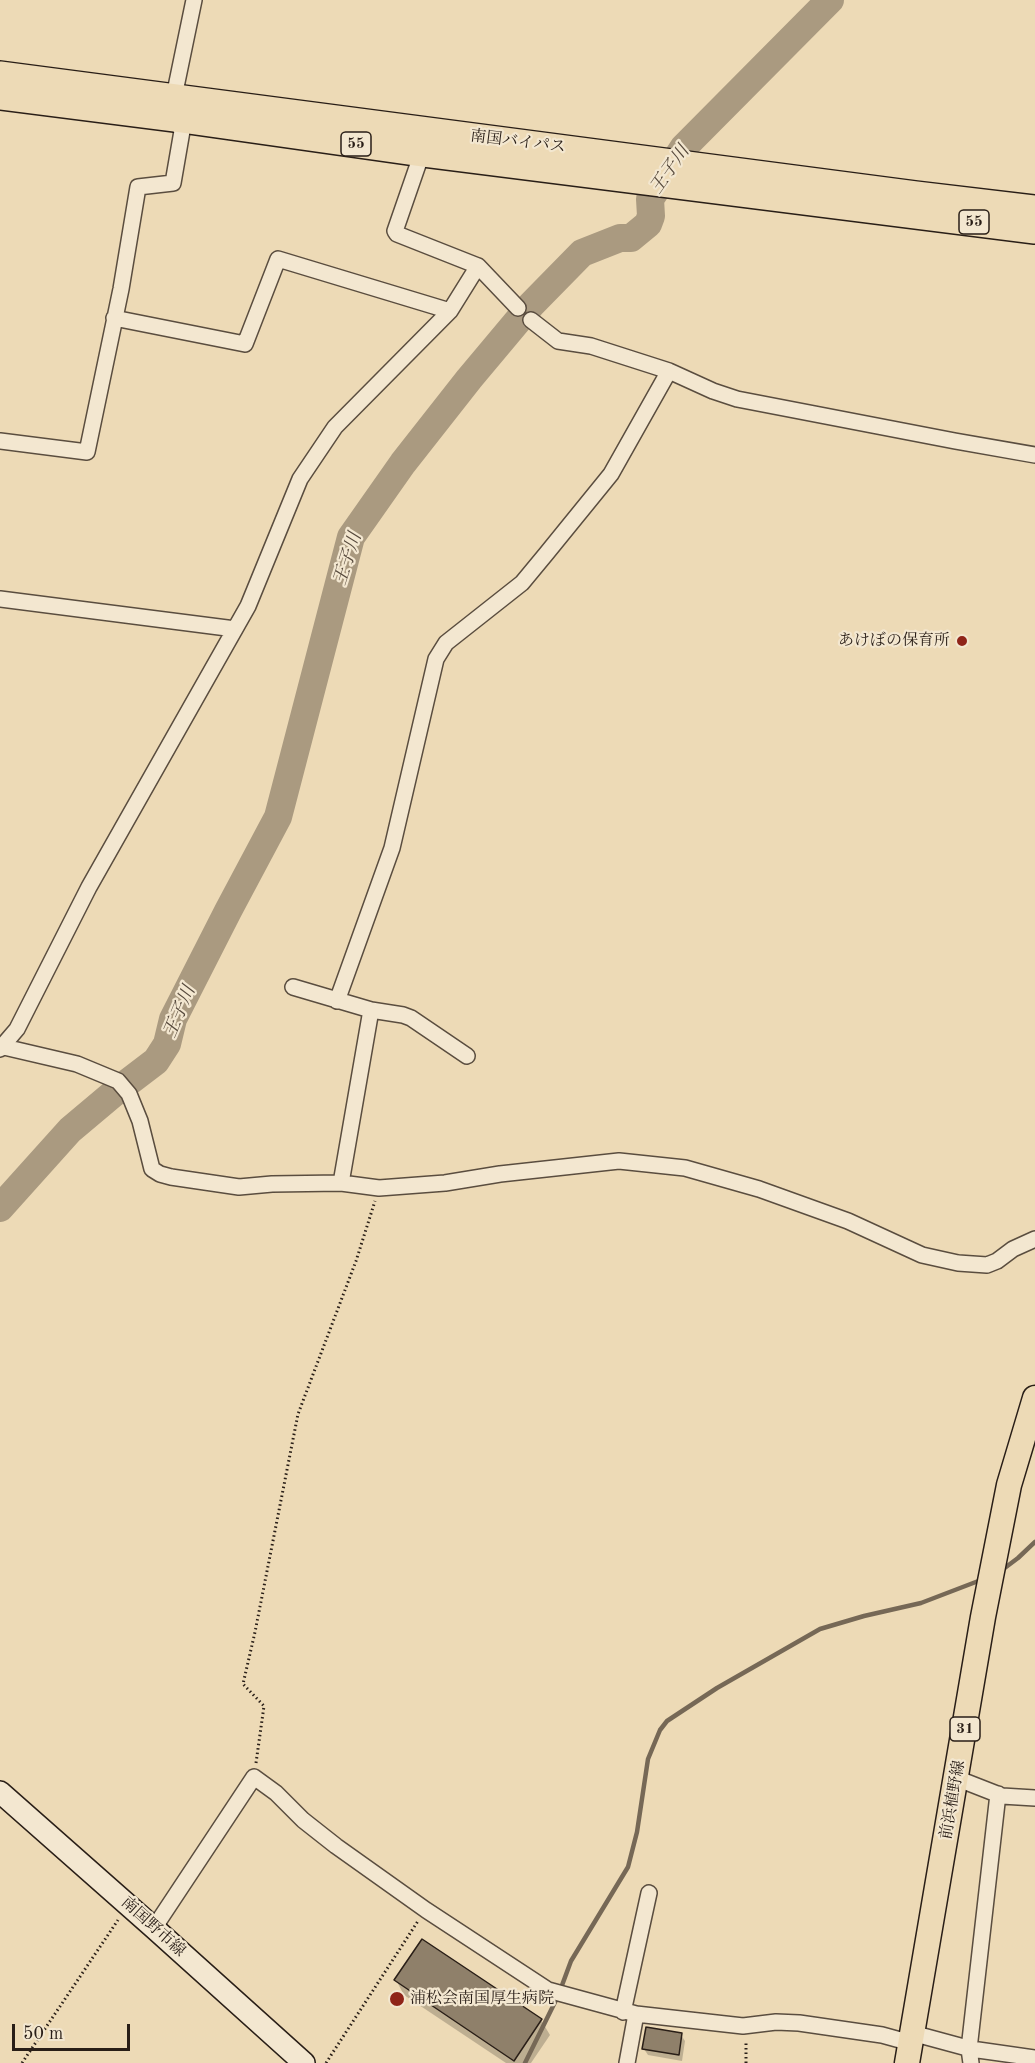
<!DOCTYPE html>
<meta charset="utf-8">
<style>
body{margin:0}
#map{position:relative;width:1035px;height:2063px;overflow:hidden;background:#eddab6;font-family:"Old Standard TT",serif}
canvas{display:block}
.scale{position:absolute;left:12px;top:2024px;width:118px;height:27px;box-sizing:border-box;border:3px solid #291e17;border-top:0;padding-left:8px;font-size:18px;line-height:21px;white-space:nowrap;color:#291e17;-webkit-text-stroke:4px #f3e7d0;paint-order:stroke}
</style>
<div id="map">
<canvas width="1035" height="2063"></canvas>
<div class="scale">50 m</div>
</div>
<script>
const context = document.querySelector('canvas').getContext('2d');
context.lineJoin = 'round';
function fillPath(path, color) { context.fillStyle = color; context.fill(path, 'evenodd'); }
const shape = rows => new Path2D(rows.map(r => 'M' + r).join(''));
function strokePath(path, color, width, dash) { context.strokeStyle = color; context.lineWidth = width; context.lineCap = dash ? 'butt' : 'round'; context.setLineDash(dash || []); context.stroke(path); }
function label(font, color, halo, rows, align = 'center') {
  context.font = font + ' "Old Standard TT","Noto Serif JP",serif'; context.lineWidth = 4.5; context.setLineDash([]); context.textBaseline = 'middle'; context.strokeStyle = halo; context.fillStyle = color; for (const [text, x, y, turn = 0] of rows) {
    context.save(); context.translate(x, y); context.rotate((+turn || 0) * Math.PI / 180); context.textAlign = isNaN(turn) ? turn : align; if (halo) context.strokeText(text, 0, 0); context.fillText(text, 0, 0); context.restore();
  }
}
fillPath(shape([
 [422,1941,541,2020,550,2035,531,2063,506,2063,404,1995,396,1980],
 [681,2035,685,2041,682,2061,648,2055,644,2049]
]), '#0003');
strokePath(shape([
 [1002,1570,1018,1558,1035,1542],
 [561,1988,571,1961,628,1867,637,1832,648,1759,660,1730,667,1721,717,1688,820,1629,864,1616,921,1603,981,1580],
 [525,2063,557,1998]
]), '#766856', 4.5);
strokePath(shape([
 [0,1208,70,1130,114,1093,156,1061,167,1044,173,1019,228,911,278,817,351,537,403,463,469,379,531,305,582,253,620,238,631,238,648,224,651,216,650,199,684,147,830,0]
]), '#aa9a80', 28);
const building = shape([
 [422,1939,542,2019,514,2061,394,1980,422,1939],
 [646,2027,682,2033,679,2055,642,2049,646,2027]
]);
fillPath(building, '#8f806a');
strokePath(building, '#291e17', 1.5);
const street = shape([
 [422,153,395,231,397,234,478,266,518,308],
 [114,318,245,344,278,259,450,311],
 [531,320,558,341,591,346,669,371,713,391,737,399,955,441,1035,455],
 [0,441,87,452,121,289,138,187,173,183,182,131,175,118,176,87,194,0],
 [0,599,235,629],
 [293,987,371,1010,403,1015,411,1018,467,1056],
 [337,1001,392,848,436,659,446,643,522,583,546,554,611,474,669,371],
 [0,1046,77,1064,118,1081,129,1094,140,1121,152,1169,160,1174,171,1177,239,1187,272,1184,341,1183,379,1188,445,1183,500,1174,619,1161,685,1168,759,1189,848,1221,922,1255,958,1263,987,1265,997,1261,1013,1249,1035,1239],
 [0,1049,17,1029,89,887,248,606,300,479,335,427,450,311,478,266],
 [341,1183,371,1010],
 [956,1778,1002,1796,1035,1798],
 [154,1928,254,1777,276,1793,303,1820,336,1846,426,1910,548,1990,636,2014,743,2026,776,2022,799,2023,882,2035,911,2043],
 [623,2012,649,1893],
 [912,2033,971,2049,1035,2058],
 [627,2063,636,2014],
 [971,2063,969,2049,998,1794]
]);
const secondary = shape([
 [0,1792,154,1928,304,2063]
]);
const primary = shape([
 [907,2063,983,1617,1009,1485,1035,1398]
]);
const highway = shape([
 [0,75,916,195,1035,209],
 [0,96,183,119,422,153,1035,230]
]);
strokePath(street, '#5a4d3f', 18);
strokePath(secondary, '#291e17', 24);
strokePath(primary, '#291e17', 27);
strokePath(highway, '#291e17', 30);
strokePath(shape([
 [256,1763,264,1706,243,1684,255,1632,298,1414,356,1261,375,1201],
 [22,2063,118,1920],
 [326,2063,418,1921],
 [746,2063,746,2041]
]), '#291e17', 3, [1.5, 3]);
strokePath(street, '#f3e7d0', 15);
strokePath(secondary, '#f3e7d0', 21);
strokePath(primary, '#eddab6', 24);
strokePath(highway, '#eddab6', 27);
for (const [x, y, r, color] of [
 [962,641,6,"#8f2418"],
 [397,1999,8,"#8f2418"]
]) { const dot = new Path2D(); dot.arc(x, y, r, 0, 2 * Math.PI); context.fillStyle = color; context.fill(dot); strokePath(dot, '#f3e7d0', 2); }
for (const [x, y, w] of [
 [356,144,30],
 [974,222,30],
 [965,1729,30]
]) { const box = new Path2D(); box.roundRect(x - w / 2, y - 12, w, 24, 4.5); context.fillStyle = '#f3e7d0'; context.fill(box); strokePath(box, '#291e17', 1.5); }
label('bold 15px', '#291e17', null, [
 ["55",356,144],
 ["55",974,222],
 ["31",965,1729]
]);
label('16px', '#291e17', '#f3e7d0', [
 ["南国バイパス",518,142,7],
 ["前浜植野線",953,1800,-80],
 ["南国野市線",153,1927,42]
]);
label('16px', '#291e17', '#f3e7d0', [
 ["あけぼの保育所",950,641],
 ["浦松会南国厚生病院",410,1999,"left"]
], 'right');
label('italic 18px', '#56493c', '#f3e7d0', [
 ["王子川",670,170,-55],
 ["王子川",348,559,-72],
 ["王子川",180,1012,-67]
]);
</script>
